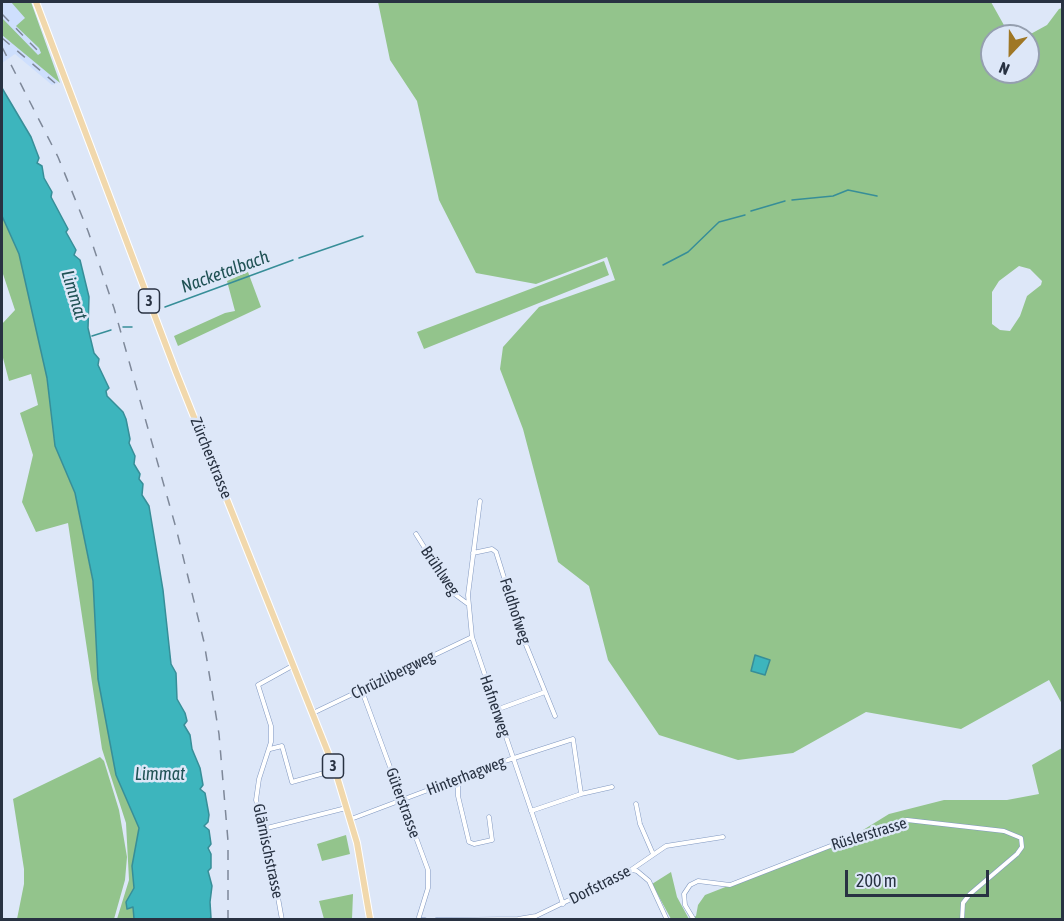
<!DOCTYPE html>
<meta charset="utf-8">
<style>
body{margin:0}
#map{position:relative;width:1064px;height:921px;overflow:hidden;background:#dde7f8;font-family:"Asap Condensed",sans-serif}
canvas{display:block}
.frame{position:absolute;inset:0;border:3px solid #283242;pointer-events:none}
.north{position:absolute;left:980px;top:24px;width:60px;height:60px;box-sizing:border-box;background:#dde7f8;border:2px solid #959faf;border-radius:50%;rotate:202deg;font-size:16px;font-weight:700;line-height:24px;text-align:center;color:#283242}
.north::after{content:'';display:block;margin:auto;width:21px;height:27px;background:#9f7725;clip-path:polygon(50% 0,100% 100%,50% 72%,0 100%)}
.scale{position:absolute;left:845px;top:870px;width:144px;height:27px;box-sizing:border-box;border:3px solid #283242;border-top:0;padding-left:8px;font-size:18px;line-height:21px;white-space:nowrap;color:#283242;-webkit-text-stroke:4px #dde7f8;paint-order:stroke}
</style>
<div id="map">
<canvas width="1064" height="921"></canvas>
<div class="frame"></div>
<div class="north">N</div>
<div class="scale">200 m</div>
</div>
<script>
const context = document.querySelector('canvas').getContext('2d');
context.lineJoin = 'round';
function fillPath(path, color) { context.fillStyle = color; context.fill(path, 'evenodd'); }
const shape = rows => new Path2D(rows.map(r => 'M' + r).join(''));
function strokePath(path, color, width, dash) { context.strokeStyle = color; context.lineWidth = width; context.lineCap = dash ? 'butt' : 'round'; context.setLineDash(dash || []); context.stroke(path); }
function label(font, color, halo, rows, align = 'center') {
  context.font = font + ' "Asap Condensed",sans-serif'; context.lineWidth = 5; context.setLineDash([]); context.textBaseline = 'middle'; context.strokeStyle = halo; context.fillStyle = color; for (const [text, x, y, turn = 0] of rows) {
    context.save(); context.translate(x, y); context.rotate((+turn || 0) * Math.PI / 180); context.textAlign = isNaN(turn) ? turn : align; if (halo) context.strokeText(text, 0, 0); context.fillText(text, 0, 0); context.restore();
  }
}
fillPath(shape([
 [2,2,12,2,27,18,58,83,52,85,15,54,2,63]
]), '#cedffd');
fillPath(shape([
 [11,2,31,2,60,83,2,35,2,18,38,55,41,53,39,48,16,26,25,18],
 [378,2,991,2,1005,27,1027,36,1047,25,1059,9,1062,8,1062,704,1049,680,961,729,866,712,793,753,738,760,659,735,608,660,589,586,558,562,523,429,500,369,503,347,539,307,615,280,607,257,536,284,476,273,439,200,417,101,390,60],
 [992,36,1028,36,1028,72,992,72],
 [1019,266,1030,269,1042,281,1041,285,1027,296,1020,316,1010,331,1000,330,992,324,992,292,999,281],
 [2,216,19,254,47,378,55,446,75,493,93,582,98,679,116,775,139,828,134,871,134,919,117,919,129,880,126,823,102,749,68,523,36,532,22,502,33,455,20,413,38,405,31,374,9,381,2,354,2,324,15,310,2,271],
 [604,261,609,275,424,349,417,332],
 [248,272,261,307,178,346,174,336,225,313,235,311,227,281],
 [1062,748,1062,919,671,919,652,884,671,872,677,897,689,919,696,916,698,905,705,895,833,845,837,846,889,814,944,800,1007,800,1039,794,1032,765],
 [100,757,104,761,119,810,127,857,125,880,114,919,17,919,24,884,24,869,13,799],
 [346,835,350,854,322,861,317,844],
 [353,894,352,919,324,919,319,901]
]), '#93c48c');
const water = shape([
 [2,88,31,137,39,158,37,163,42,166,44,178,52,192,51,197,68,229,66,232,76,250,74,255,80,260,89,297,88,328,94,353,99,359,98,365,109,388,106,391,107,396,123,412,126,419,130,439,129,443,135,456,134,464,140,474,139,479,143,484,142,495,149,506,163,590,171,664,176,673,177,699,185,713,187,721,184,725,190,735,192,749,200,768,203,785,200,789,205,793,209,815,208,822,204,826,209,830,211,844,208,848,211,854,211,868,208,871,212,886,210,902,211,918,209,919,134,919,133,907,127,909,126,902,134,888,132,866,139,828,116,775,98,679,93,581,75,493,55,446,47,378,19,254,2,216,2,88],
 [755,655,770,660,765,675,751,671,755,655]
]);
fillPath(water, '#3db5bd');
strokePath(water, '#378e98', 1.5);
strokePath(shape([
 [792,200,833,196,848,190,877,196],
 [751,211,785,201],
 [299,258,363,236],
 [663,265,688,252,719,222,745,215],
 [165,307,293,260],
 [123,327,132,327],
 [92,336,111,330]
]), '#378e98', 1.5);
const minor = shape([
 [480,501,468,595,472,637,563,904],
 [416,534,453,593,468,604],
 [473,553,492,549,496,552,522,635,555,716],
 [362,691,428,870,428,888,419,917],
 [496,710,545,692],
 [313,713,472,637],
 [270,749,282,746,292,782,335,770],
 [458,779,458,796,469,842,474,844,492,840,489,817],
 [581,794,612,787],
 [636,804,640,824,653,854],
 [351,819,508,760,573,739,581,794,531,811],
 [263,829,346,808],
 [632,870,637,871,649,881,667,920],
 [282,920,272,864,256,800,259,779,271,742,271,726,258,685,294,665],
 [418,920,425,920],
 [436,920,518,919,536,916,631,870,666,846,723,837],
 [694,920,685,905,684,894,690,885,698,881,730,885,833,845,907,820,1004,831,1021,838,1022,847,1017,854,970,894,963,903,962,920]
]);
const primary = shape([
 [36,2,176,372,335,770,357,843,370,919]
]);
strokePath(minor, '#8198c0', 5);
strokePath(primary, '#fff', 8);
strokePath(minor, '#fff', 4);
strokePath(primary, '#f1d8ac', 6);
strokePath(shape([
 [2,14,40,53],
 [2,38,55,83],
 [2,47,58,157,88,231,114,308,176,528,204,642,219,734,228,841,228,920]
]), '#7e8899', 1.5, [10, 10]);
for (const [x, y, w] of [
 [149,301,21],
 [333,766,21]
]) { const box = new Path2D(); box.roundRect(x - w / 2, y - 12, w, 24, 4.5); context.fillStyle = '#dde7f8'; context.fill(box); strokePath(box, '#283242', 1.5); }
label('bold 15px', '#283242', null, [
 ["3",149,301],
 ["3",333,766]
]);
label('16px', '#283242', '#dde7f8', [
 ["Zürcherstrasse",211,458,68],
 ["Brühlweg",440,571,56],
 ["Feldhofweg",515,611,72],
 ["Chrüzlibergweg",393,675,-26],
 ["Hafnerweg",495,706,71],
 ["Hinterhagweg",466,776,-21],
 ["Güterstrasse",403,803,70],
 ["Rüslerstrasse",869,834,-17],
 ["Glärnischstrasse",268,851,78],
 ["Dorfstrasse",600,885,-27]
]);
label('italic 18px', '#205255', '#dde7f8', [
 ["Nacketalbach",225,272,-20],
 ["Limmat",74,295,73],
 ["Limmat",160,774]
]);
</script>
